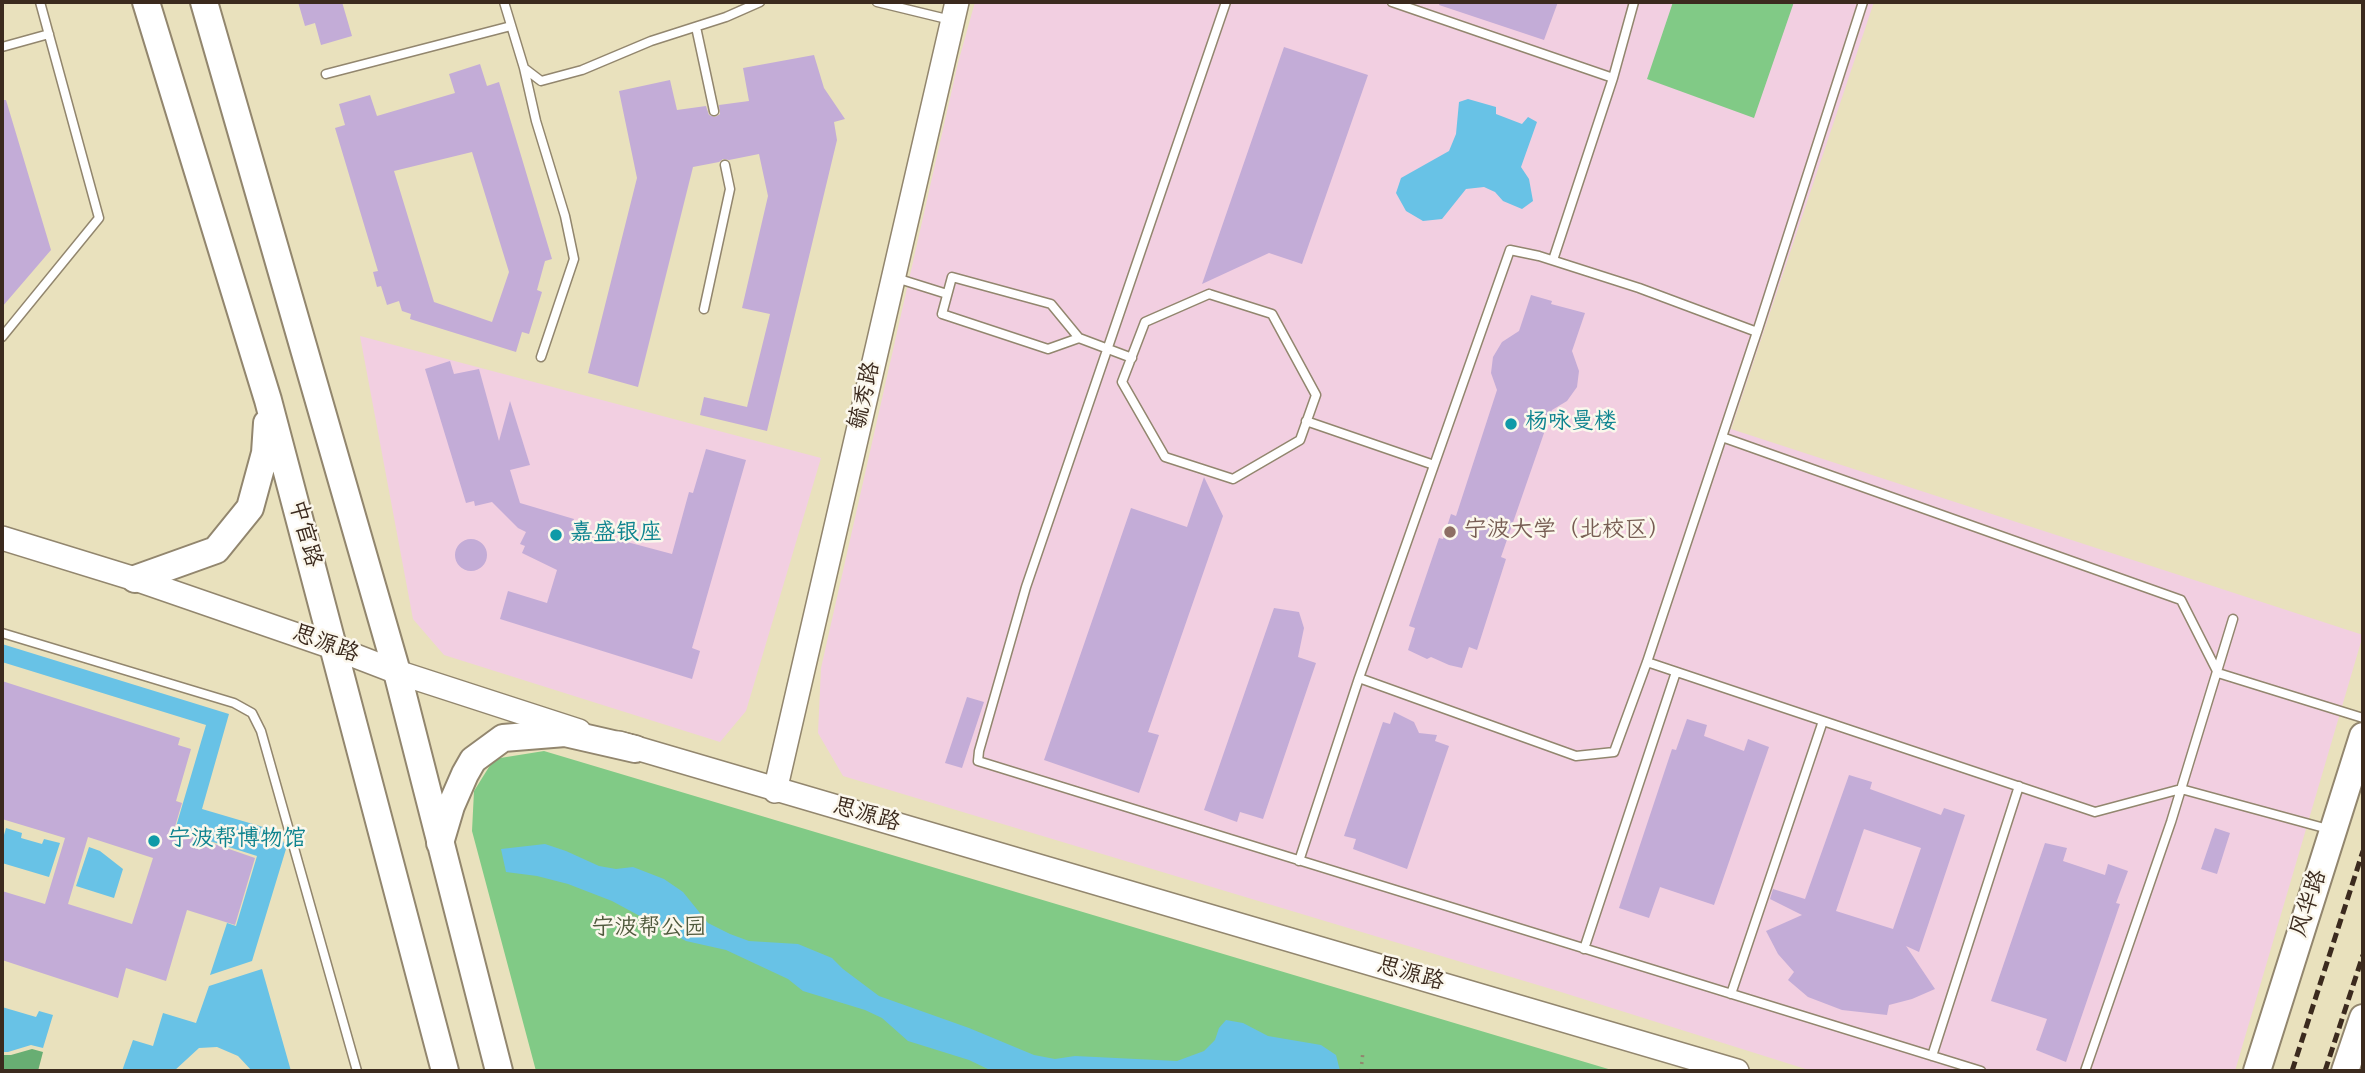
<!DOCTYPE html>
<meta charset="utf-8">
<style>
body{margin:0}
#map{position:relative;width:2365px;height:1073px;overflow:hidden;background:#e9e1bd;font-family:Kalam,sans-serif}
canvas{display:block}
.frame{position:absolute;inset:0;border:4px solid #3b2a1e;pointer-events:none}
</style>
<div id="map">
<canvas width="2365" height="1073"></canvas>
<div class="frame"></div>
</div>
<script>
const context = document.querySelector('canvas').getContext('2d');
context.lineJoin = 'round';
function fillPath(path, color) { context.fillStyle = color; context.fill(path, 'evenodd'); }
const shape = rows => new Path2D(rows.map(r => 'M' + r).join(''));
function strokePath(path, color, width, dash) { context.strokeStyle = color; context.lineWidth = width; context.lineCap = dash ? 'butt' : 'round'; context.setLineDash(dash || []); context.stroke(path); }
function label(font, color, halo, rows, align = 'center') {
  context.font = font + ' Kalam,"LXGW WenKai TC",sans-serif'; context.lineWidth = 5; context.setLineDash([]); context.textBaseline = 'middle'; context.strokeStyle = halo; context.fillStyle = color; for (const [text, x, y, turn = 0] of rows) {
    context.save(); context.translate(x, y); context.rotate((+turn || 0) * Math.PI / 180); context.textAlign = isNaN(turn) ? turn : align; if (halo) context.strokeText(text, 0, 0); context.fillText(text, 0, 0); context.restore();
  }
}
fillPath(shape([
 [975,2,1874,2,1731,429,2363,635,2235,1071,1812,1071,1561,992,843,776,818,733,821,668,958,63],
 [360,336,821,458,746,711,720,742,444,655,413,619]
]), '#f2cfe1');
fillPath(shape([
 [1673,2,1794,2,1754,118,1647,79],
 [544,751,1615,1071,536,1071,472,831,474,791,494,759]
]), '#81ca86');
fillPath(shape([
 [32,1049,43,1052,38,1071,2,1071,2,1055,11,1055]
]), '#68ae73');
fillPath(shape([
 [1468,99,1496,107,1496,114,1522,124,1528,117,1537,122,1521,167,1529,179,1533,201,1522,209,1503,201,1495,192,1484,187,1466,189,1442,219,1423,221,1406,211,1396,193,1401,178,1449,151,1456,134,1459,102],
 [2,644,229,714,202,809,280,832,286,849,252,961,210,975,227,923,236,926,257,856,175,830,206,725,2,662],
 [6,828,22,833,21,838,42,844,44,839,60,843,49,877,2,863,2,842],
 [545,844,566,851,599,866,616,869,633,867,664,879,683,892,708,923,730,934,749,941,798,944,832,958,843,969,879,996,969,1028,1034,1055,1055,1059,1075,1056,1177,1061,1204,1051,1215,1040,1219,1028,1226,1020,1243,1023,1268,1036,1321,1045,1336,1055,1340,1071,992,1071,969,1060,908,1041,882,1018,865,1010,803,991,788,979,726,950,686,941,612,901,568,884,537,876,506,872,501,849],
 [89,847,100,851,123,869,114,898,76,886],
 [262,969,291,1071,252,1071,238,1056,217,1047,199,1048,174,1071,122,1071,133,1040,153,1046,163,1013,196,1023,209,986],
 [2,1000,4,1000,2,1007,36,1017,39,1011,53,1015,43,1048,31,1045,8,1052,2,1052]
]), '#68c2e6');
fillPath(shape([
 [298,2,342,2,352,36,321,45,315,23,305,26],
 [1440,2,1558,2,1544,40,1439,5],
 [1284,47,1368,75,1302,264,1269,253,1202,284],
 [814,55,824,88,845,119,834,122,837,140,767,431,700,415,704,397,747,407,770,314,742,308,768,196,759,154,729,160,723,159,719,162,693,167,638,387,588,373,637,178,619,91,670,80,677,110,706,106,709,115,715,117,720,114,719,105,749,101,743,68],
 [480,64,487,86,499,82,552,259,545,261,537,290,542,292,529,334,522,332,516,352,410,319,411,314,402,311,399,301,387,305,381,286,377,287,373,272,378,271,335,128,345,125,339,104,370,95,377,116,455,93,449,74],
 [472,152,509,272,492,322,434,302,394,171],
 [2,100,6,100,51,250,2,307],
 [1531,295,1552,301,1551,304,1585,313,1572,351,1579,371,1577,387,1567,401,1552,410,1501,557,1506,559,1477,650,1469,647,1462,668,1449,665,1431,657,1427,659,1408,650,1415,628,1409,626,1439,538,1443,539,1451,514,1456,516,1497,390,1491,373,1493,357,1502,342,1519,331],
 [450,361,454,374,479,369,499,441,510,401,530,465,510,470,520,503,574,519,571,527,672,554,689,492,693,493,706,449,746,460,692,648,700,651,692,679,500,619,508,591,547,603,557,570,522,553,525,546,520,544,526,532,518,528,492,502,475,506,474,501,466,503,425,369],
 [1204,477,1223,516,1148,732,1159,735,1139,793,1044,760,1131,508,1187,527],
 '455 555a16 16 0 1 1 32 0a16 16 0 1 1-32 0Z',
 [1274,608,1299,612,1304,628,1298,657,1316,663,1263,819,1240,812,1237,822,1204,810],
 [2,681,180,738,178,745,191,749,176,801,182,803,174,830,255,858,235,925,187,910,166,981,126,968,118,998,2,960,2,891,45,904,65,838,2,819],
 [88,837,153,858,132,924,68,904],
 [967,697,984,702,962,768,945,763],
 [1394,712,1414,722,1419,733,1437,735,1435,741,1449,746,1407,869,1353,849,1356,839,1344,836,1383,722,1390,724],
 [1687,719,1707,725,1704,736,1744,751,1748,739,1769,747,1714,905,1660,887,1649,918,1619,908,1672,749,1676,750],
 [1849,775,1872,782,1870,789,1941,815,1944,808,1965,815,1919,952,1906,946,1935,989,1912,999,1889,1005,1887,1015,1842,1010,1808,997,1788,980,1794,972,1778,954,1766,931,1802,915,1770,899,1773,889,1805,899],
 [1864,829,1921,848,1893,929,1836,911],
 [2215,828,2230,833,2217,874,2201,869],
 [2045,843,2067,848,2063,861,2105,875,2108,864,2128,871,2116,903,2120,904,2066,1062,2036,1050,2047,1019,1991,1001]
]), '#c3acd7');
const lane = shape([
 [504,2,524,68,541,81,582,70,651,41,726,17,760,2],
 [877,2,951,20],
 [1226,2,1026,587,979,751,978,761,1981,1071],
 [1392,2,1613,78],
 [696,27,714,111],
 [2,47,49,34],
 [524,68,536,121,565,216,574,259,541,357],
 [326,74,511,26],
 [1510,250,1539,256,1639,288,1757,332,1647,662,1614,752,1576,756,1359,678,1510,250],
 [1553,260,1613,78,1634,2],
 [896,278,947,294],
 [1209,294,1272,314,1316,395,1300,440,1233,479,1165,457,1122,382,1145,322,1209,294],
 [704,309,730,189,725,165],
 [1757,332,1863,2],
 [2,337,99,218,40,2],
 [1079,338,1051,304,952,277,942,314,1048,349,1079,338,1132,358],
 [1306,421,1434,465],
 [1722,437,2181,600,2218,673,2363,718],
 [2,633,234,703,252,713,261,731,357,1071],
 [1647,662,2095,812,2181,789,2328,829],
 [1299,861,1359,678],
 [1584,949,1676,672],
 [1731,994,1823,721],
 [1932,1056,2019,786],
 [2085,1071,2171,822,2233,619]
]);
const secondary = shape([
 [2,538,135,579,332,647,397,672,579,731],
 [619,743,1737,1071],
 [775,791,957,2]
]);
const primary = shape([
 [146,2,268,400,445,1071],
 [204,2,397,672,499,1071],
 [135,579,216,550,250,508,265,453,267,423],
 [440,843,451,806,465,774,473,760,503,738,565,733,635,749],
 [2257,1071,2363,736],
 [2345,1071,2363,1018]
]);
strokePath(lane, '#92866e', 11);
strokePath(secondary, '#92866e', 26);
strokePath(primary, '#92866e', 30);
strokePath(shape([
 [1361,1071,1363,1051]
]), '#92866e', 3.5, [2, 5]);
strokePath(lane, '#fff', 8);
strokePath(secondary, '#fff', 23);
strokePath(primary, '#fff', 26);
strokePath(shape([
 [2292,1071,2363,851],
 [2325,1071,2363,955]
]), '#3b2a1e', 5, [10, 5]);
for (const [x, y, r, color] of [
 [1511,424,7,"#0f9aa8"],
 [1450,532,7,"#8d6e63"],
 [556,535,7,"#0f9aa8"],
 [154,841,7,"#0f9aa8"]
]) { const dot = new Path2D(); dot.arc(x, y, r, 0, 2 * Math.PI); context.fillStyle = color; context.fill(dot); strokePath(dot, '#fbf7ec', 2.5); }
label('23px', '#3b2a1e', '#fbf7ec', [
 ["毓秀路",867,396,-77],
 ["中官路",303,534,75],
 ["思源路",325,646,20],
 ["思源路",866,817,16],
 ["风华路",2311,904,-72],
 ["思源路",1410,976,16]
]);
label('23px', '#0d838f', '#fbf7ec', [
 ["杨咏曼楼",1525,424],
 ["嘉盛银座",570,535],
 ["宁波帮博物馆",168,841]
], 'left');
label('23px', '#785e54', '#fbf7ec', [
 ["宁波大学（北校区）",1464,532]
], 'left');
label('23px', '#505a3d', '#fbf7ec', [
 ["宁波帮公园",649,930]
]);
</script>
